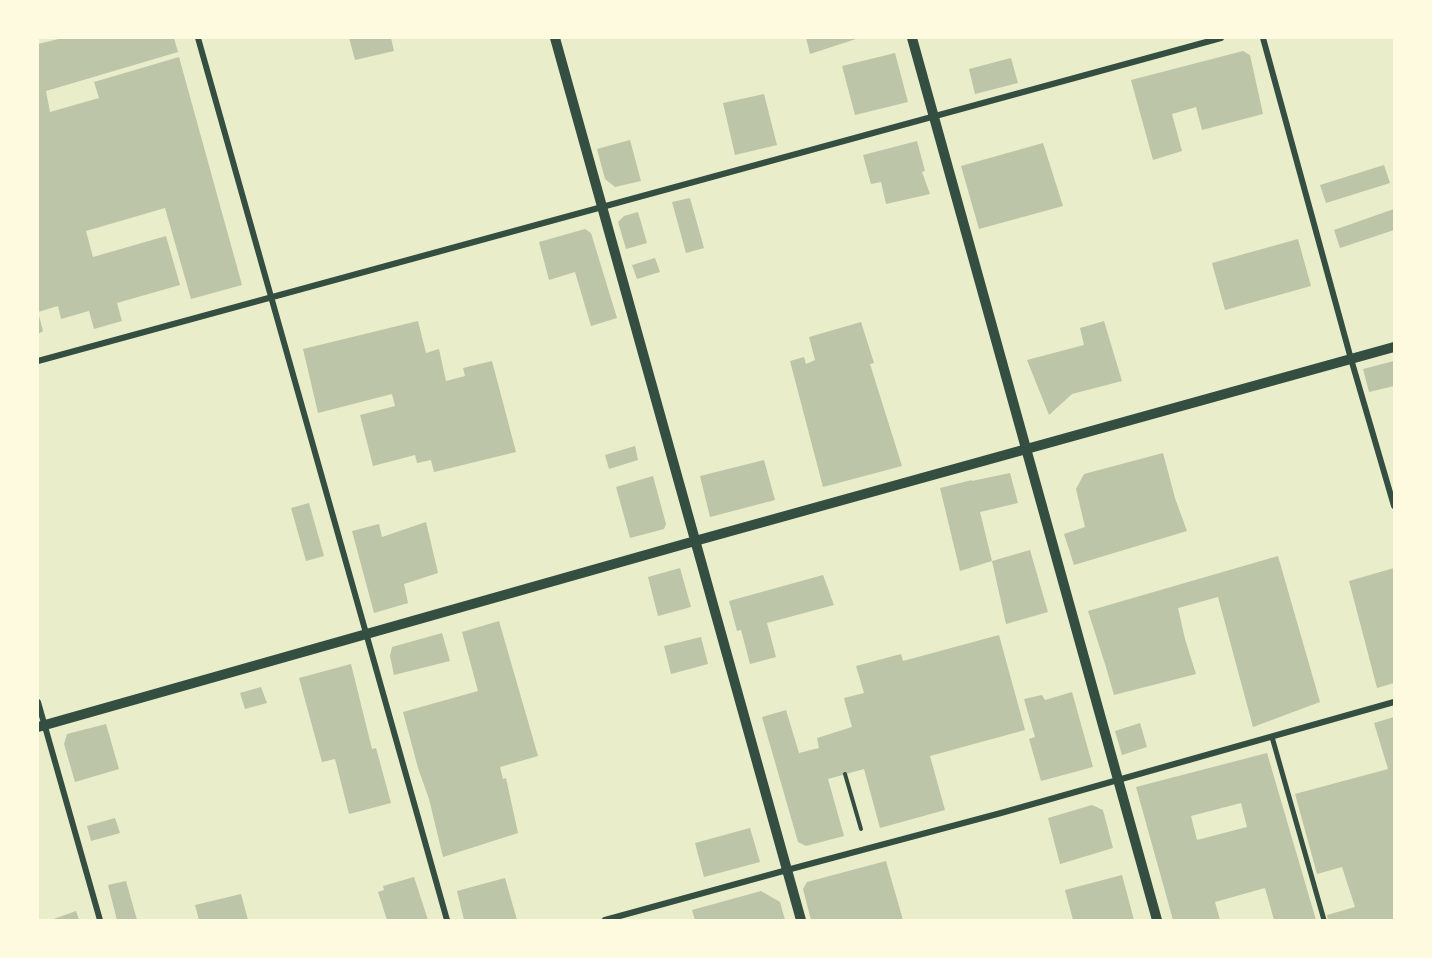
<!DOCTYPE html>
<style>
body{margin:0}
#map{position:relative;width:1432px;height:958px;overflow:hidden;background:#e9edc9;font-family:"Varela Round",sans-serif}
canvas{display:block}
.frame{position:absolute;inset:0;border:39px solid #fefae0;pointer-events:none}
</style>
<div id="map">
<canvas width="1432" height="958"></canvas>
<div class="frame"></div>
</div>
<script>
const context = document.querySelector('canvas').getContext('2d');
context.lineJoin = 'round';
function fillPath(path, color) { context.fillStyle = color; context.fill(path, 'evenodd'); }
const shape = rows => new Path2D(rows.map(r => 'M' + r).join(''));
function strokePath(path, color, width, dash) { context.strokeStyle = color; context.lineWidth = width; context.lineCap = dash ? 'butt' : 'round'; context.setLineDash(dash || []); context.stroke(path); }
fillPath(shape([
 [63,38,174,38,178,52,46,91,50,112,99,98,94,82,179,57,242,285,191,299,165,208,86,231,93,257,166,236,180,285,117,303,122,321,94,329,89,311,61,319,58,306,38,312,38,44],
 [349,38,391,38,394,51,355,60],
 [806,38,859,38,810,54],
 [1243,51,1250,55,1263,114,1202,130,1196,107,1172,114,1182,151,1153,160,1131,80],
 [895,53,908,102,855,115,842,66],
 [1011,58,1018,83,975,94,969,69],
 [764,94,777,145,735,155,723,103],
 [630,140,641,181,615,187,605,179,597,149],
 [917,141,925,171,922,172,930,194,886,204,881,182,871,184,863,155],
 [1043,143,1063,206,979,229,961,166],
 [1384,165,1390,183,1326,203,1320,185],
 [690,198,704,248,686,253,672,202],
 [1394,209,1394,230,1340,248,1334,230],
 [638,212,647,243,626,249,618,222,624,216],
 [585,229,591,233,617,318,591,326,575,272,549,280,539,242],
 [1298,239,1311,286,1225,310,1212,263],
 [655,258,660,272,637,279,632,265],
 [38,312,43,331,38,334],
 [418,321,426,353,439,349,446,381,465,376,463,368,492,361,516,452,434,472,431,460,417,463,415,455,373,466,360,415,395,406,392,394,318,413,303,349],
 [1104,321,1122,381,1072,394,1049,415,1027,360,1084,345,1080,328],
 [861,322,874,363,870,364,902,466,823,487,790,361,804,357,806,364,815,360,809,337],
 [1394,361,1394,386,1369,392,1363,369],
 [635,446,638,460,609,469,605,455],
 [1163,453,1175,498,1187,531,1074,565,1064,534,1085,527,1076,489,1084,474],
 [764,460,775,500,710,517,700,476],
 [1010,473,1018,503,980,512,992,561,960,571,940,488,972,480,972,481],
 [653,476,666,524,664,529,630,538,616,487],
 [309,503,324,556,306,561,291,508],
 [426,522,438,573,404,584,408,603,374,613,352,531,379,524,382,537],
 [1030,550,1048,612,1006,624,992,561],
 [1278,556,1320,702,1253,727,1218,597,1178,608,1185,639,1196,674,1114,695,1105,664,1088,611],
 [680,568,691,607,658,616,648,577],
 [1394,568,1394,683,1377,688,1349,581],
 [823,575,834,605,767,623,776,657,750,664,741,630,737,631,729,601],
 [499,621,538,756,500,767,503,779,506,778,518,833,443,857,429,799,418,768,403,712,478,691,462,632],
 [442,633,450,661,394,675,390,656,392,647],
 [999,635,1025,730,930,756,945,810,880,828,864,769,828,779,844,836,806,846,798,842,762,717,786,710,799,753,819,748,817,738,852,727,844,698,864,693,856,666,901,654,903,661],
 [701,637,708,664,671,674,664,646],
 [351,664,372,749,376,748,391,803,349,814,335,759,322,762,299,678],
 [261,687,267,703,245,709,240,693],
 [1072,692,1093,767,1041,781,1029,739,1035,737,1024,699,1042,695,1045,700],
 [1394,717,1394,920,1328,920,1327,915,1355,907,1342,867,1317,874,1295,794,1388,769,1374,723],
 [1140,723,1147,747,1122,755,1115,731],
 [106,724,119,769,75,782,64,744,67,734],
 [1267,753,1316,920,1274,920,1265,888,1215,902,1220,920,1173,920,1136,787],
 [1241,803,1247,827,1197,840,1191,816],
 [1092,805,1103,810,1113,848,1060,864,1048,818],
 [115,818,120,833,91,841,87,826],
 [750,828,760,862,704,877,695,843],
 [886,861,903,920,811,920,803,889,807,882],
 [1122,875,1134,920,1073,920,1065,890],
 [414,877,428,920,387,920,378,892,384,890,383,886],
 [505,878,517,920,464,920,457,891],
 [126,881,137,920,117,920,108,885],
 [761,891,780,902,785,920,695,920,692,910],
 [241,894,248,920,199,920,195,905],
 [76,911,79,920,51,920]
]), '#bcc5a7');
strokePath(shape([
 [845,774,861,829]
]), '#344e41', 4);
strokePath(shape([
 [1272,737,1324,920]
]), '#344e41', 5);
strokePath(shape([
 [198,38,447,920],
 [1263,38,1351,359,1394,506],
 [38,361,1221,38],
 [38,702,100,920],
 [605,920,787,870,1001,813,1394,702]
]), '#344e41', 6);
strokePath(shape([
 [555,38,801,920],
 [912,38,1157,920],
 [38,727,695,541,1394,347]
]), '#344e41', 10);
</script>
